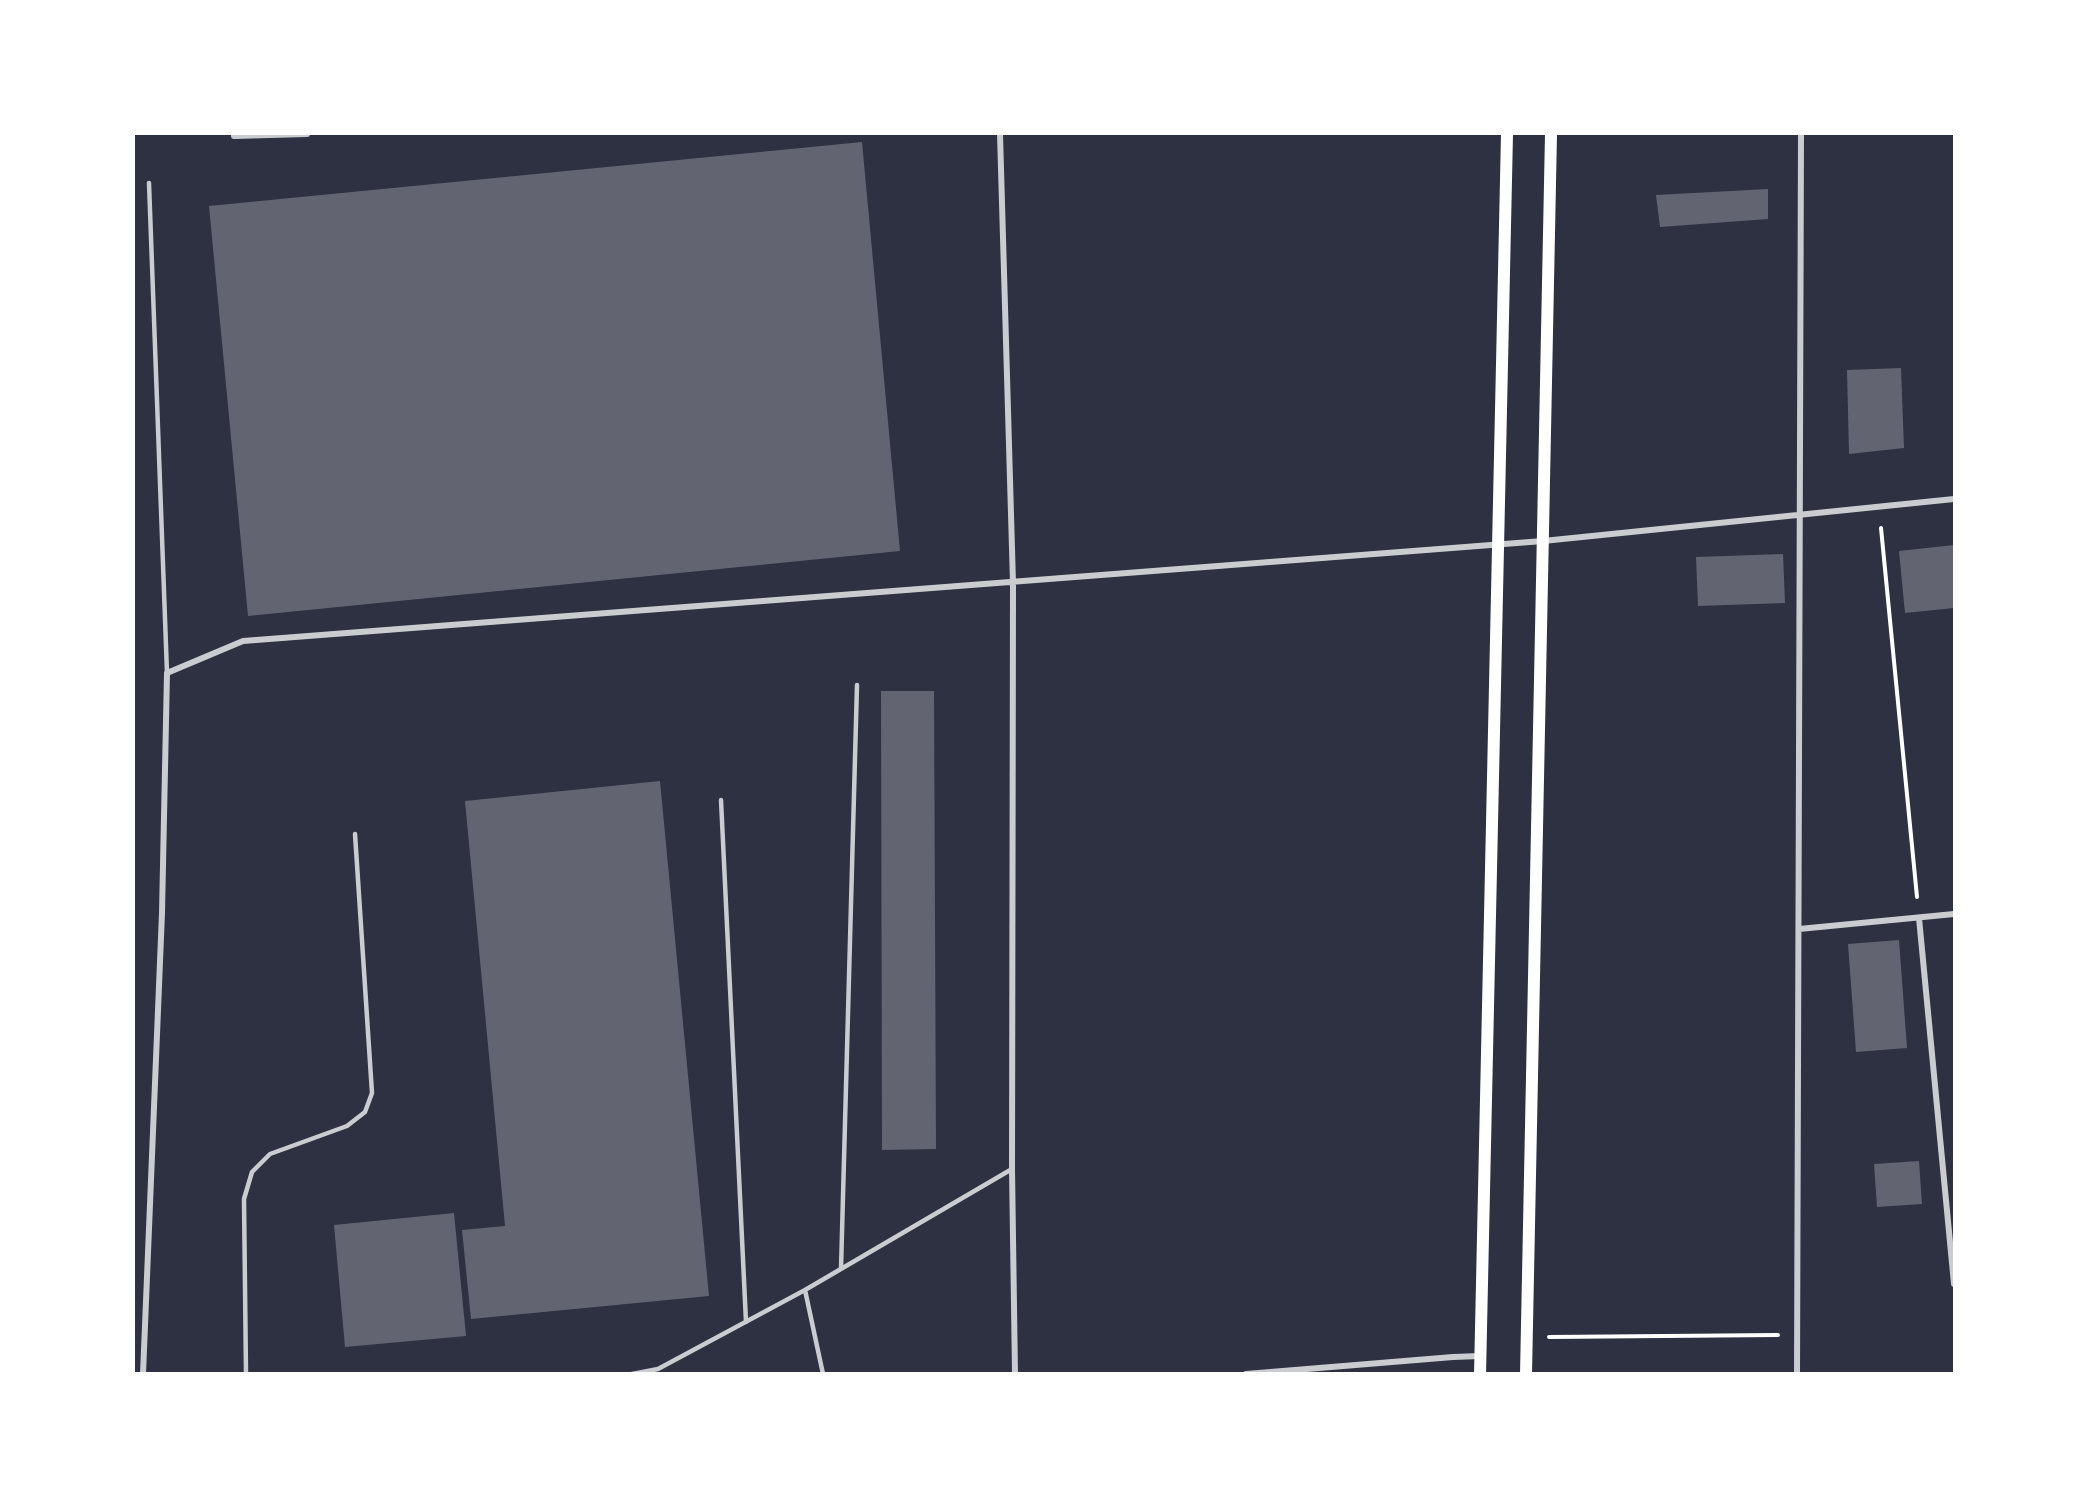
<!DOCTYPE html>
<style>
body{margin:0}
#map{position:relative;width:2088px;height:1507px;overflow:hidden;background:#2d3142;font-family:"Work Sans",sans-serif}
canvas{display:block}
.frame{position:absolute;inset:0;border:135px solid #fff;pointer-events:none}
</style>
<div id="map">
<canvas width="2088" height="1507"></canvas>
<div class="frame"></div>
</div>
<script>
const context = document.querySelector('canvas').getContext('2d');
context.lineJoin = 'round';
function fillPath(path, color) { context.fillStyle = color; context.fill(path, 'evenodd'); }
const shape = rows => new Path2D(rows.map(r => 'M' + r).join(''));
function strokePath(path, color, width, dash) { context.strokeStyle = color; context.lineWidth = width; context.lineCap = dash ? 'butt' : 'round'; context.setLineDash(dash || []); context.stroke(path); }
fillPath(shape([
 [862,142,900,551,248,616,209,206],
 [1768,189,1768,219,1660,227,1656,195],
 [1901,368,1904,448,1849,454,1847,370],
 [1954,545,1954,608,1905,613,1899,551],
 [1783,554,1785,603,1698,606,1696,557],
 [881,691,934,691,936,1149,882,1150],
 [660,781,709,1296,471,1319,462,1230,505,1226,465,801],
 [1899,940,1907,1048,1856,1052,1848,944],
 [1919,1161,1922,1204,1877,1207,1874,1164],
 [454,1213,466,1336,345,1347,334,1225]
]), '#626471');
strokePath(shape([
 [1881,528,1917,897],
 [1549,1337,1778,1335]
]), '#fff', 4);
strokePath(shape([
 [149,183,167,673],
 [721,800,746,1322],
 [841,1269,857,685],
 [805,1290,823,1374],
 [246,1374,244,1199,252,1172,270,1154,347,1126,365,1112,372,1093,355,834],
 [632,1374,658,1369,805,1290,1012,1169]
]), '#caccd0', 4.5);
strokePath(shape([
 [234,134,234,136,307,134],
 [1000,134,1013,583,1012,1169,1015,1374],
 [1919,918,1954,1284],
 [1799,929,1954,914],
 [143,1374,162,913,167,673,243,641,1543,541,1954,499],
 [1246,1374,1453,1357,1480,1356],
 [1797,1374,1801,134]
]), '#caccd0', 6);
strokePath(shape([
 [1480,1374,1507,134],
 [1526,1374,1551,134]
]), '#fff', 12);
</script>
